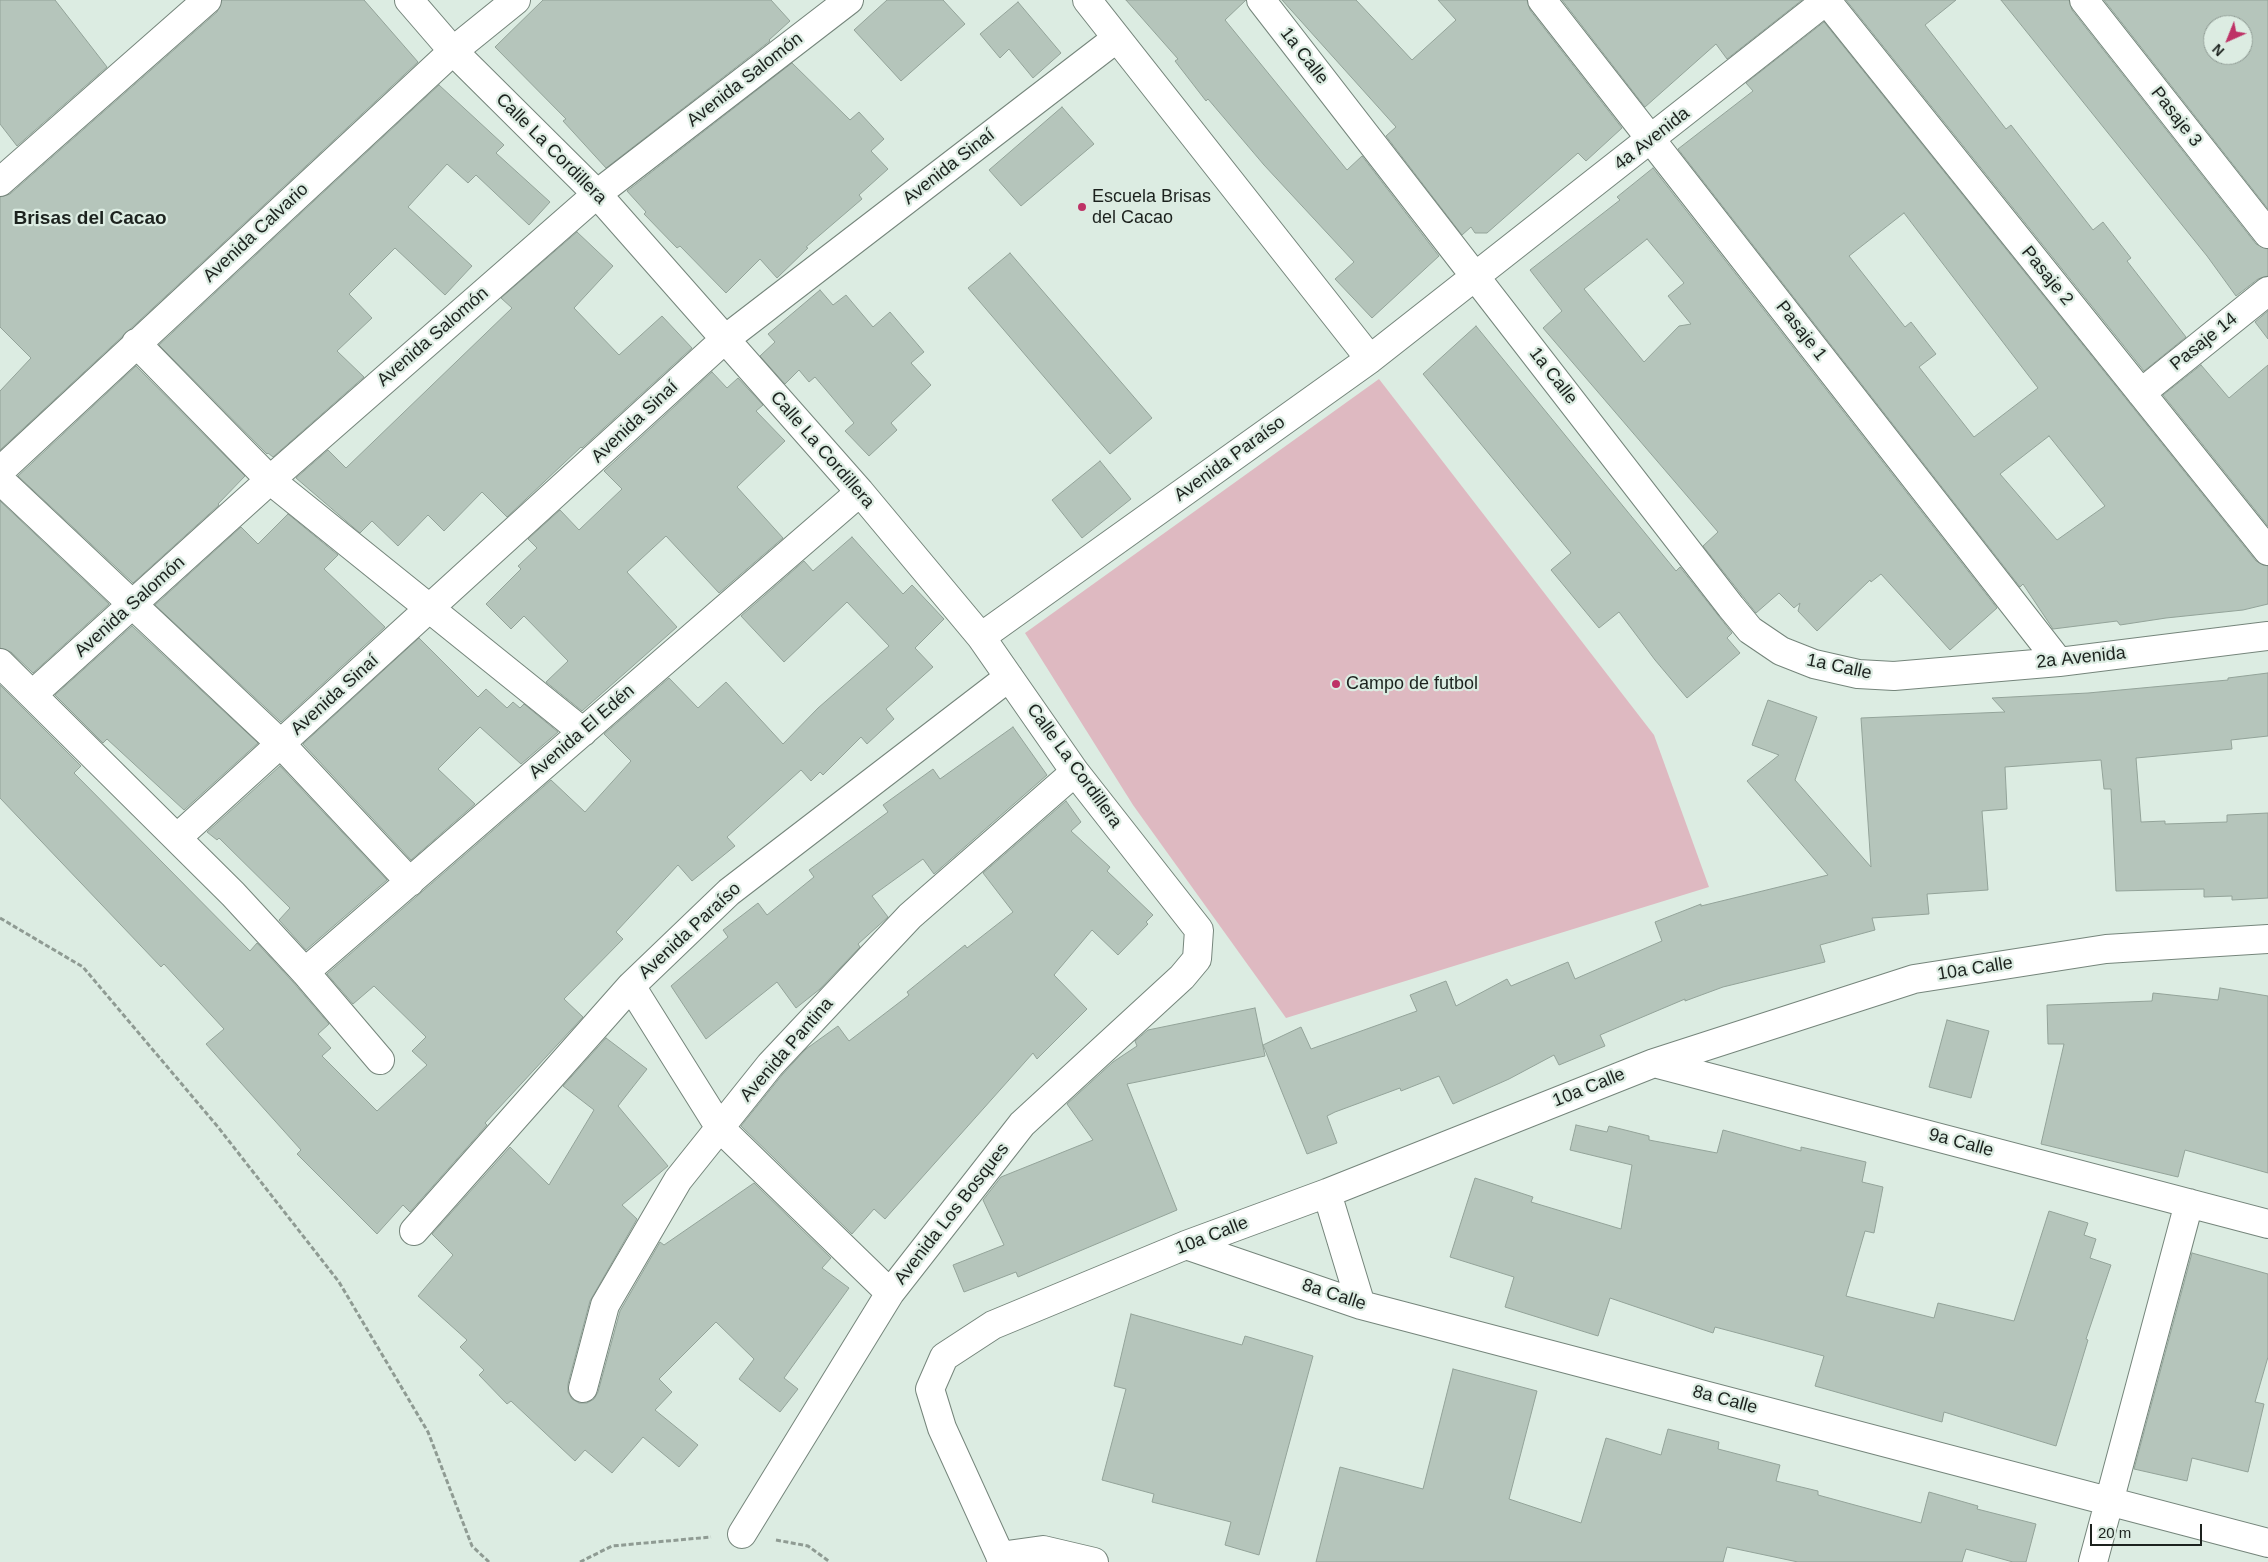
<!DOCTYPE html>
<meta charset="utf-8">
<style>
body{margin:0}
#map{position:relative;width:2268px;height:1562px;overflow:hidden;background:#dcece2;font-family:Arial,sans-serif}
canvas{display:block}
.north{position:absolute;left:2203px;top:15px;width:50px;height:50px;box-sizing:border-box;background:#dcece2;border:1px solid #8f9b94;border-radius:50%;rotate:224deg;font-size:14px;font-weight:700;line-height:20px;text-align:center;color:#1c221e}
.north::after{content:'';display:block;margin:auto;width:18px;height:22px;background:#be3266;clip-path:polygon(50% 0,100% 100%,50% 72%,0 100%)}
.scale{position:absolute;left:2090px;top:1524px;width:112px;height:22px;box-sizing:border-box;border:2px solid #1c221e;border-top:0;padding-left:6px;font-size:15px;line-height:18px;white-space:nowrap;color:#1c221e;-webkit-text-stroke:4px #dcece2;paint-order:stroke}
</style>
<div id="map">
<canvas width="2268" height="1562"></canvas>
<div class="north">N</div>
<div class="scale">20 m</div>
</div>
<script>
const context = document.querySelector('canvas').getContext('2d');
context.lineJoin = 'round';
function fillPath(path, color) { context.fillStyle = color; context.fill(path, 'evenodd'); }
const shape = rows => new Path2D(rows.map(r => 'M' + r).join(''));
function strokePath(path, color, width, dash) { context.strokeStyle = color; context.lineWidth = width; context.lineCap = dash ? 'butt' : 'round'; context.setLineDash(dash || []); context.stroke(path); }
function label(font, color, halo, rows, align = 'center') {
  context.font = font + ' Arial,sans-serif'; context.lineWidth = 4.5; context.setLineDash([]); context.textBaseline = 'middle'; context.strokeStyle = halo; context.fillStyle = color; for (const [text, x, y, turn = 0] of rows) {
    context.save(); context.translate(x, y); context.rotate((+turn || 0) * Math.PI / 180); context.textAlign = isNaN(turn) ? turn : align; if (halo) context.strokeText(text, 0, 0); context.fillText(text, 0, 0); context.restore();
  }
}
fillPath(shape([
 [1379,379,1654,735,1709,887,1286,1018,1133,805,1025,633]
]), '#deb9c1');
const building = shape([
 [0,0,55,0,107,67,17,146,0,124,0,0],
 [222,0,364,0,418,62,0,450,0,391,31,358,0,327,0,197,10,194,217,12,222,0],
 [543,0,771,0,790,21,769,40,770,41,606,168,563,121,566,119,495,47,543,0],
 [887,0,943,0,965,24,901,81,854,30,887,0],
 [1126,0,1246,0,1225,20,1347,170,1362,156,1439,256,1372,318,1335,279,1354,262,1264,165,1208,99,1206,101,1175,61,1178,59,1126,0],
 [1282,0,1356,0,1412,60,1456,20,1438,0,1527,0,1530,10,1622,128,1586,161,1578,153,1487,233,1475,233,1471,227,1462,235,1386,136,1396,127,1282,0],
 [1562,0,1802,0,1727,59,1716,44,1645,107,1562,0],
 [1846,0,1956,0,1925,25,2006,129,2011,125,2093,230,2103,222,2131,258,2127,261,2186,337,2144,371,1846,0],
 [2001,0,2069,0,2072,10,2256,244,2268,249,2268,276,2258,279,2236,296,2207,256,2001,0],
 [2104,0,2268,0,2268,209,2104,0],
 [2213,25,2243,25,2243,55,2213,55,2213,25],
 [1018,2,1061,53,1033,78,1009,49,1000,58,980,34,1018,2],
 [1824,22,2256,561,2268,566,2268,604,2243,610,2166,618,2120,625,2117,621,2053,629,2023,584,2020,587,1678,149,1753,91,1746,83,1824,22],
 [1904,213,2038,388,1974,437,1919,367,1936,354,1911,322,1905,327,1849,256,1904,213],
 [2049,436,2105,506,2057,540,2000,474,2049,436],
 [792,63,850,120,859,112,884,139,871,151,888,169,859,195,862,199,806,247,808,248,777,278,760,259,726,293,680,246,677,248,644,214,646,212,627,191,792,63],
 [439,85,504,145,496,153,550,202,529,225,476,175,468,183,447,164,408,207,472,266,445,295,395,248,349,294,372,318,337,351,364,377,273,457,268,453,267,454,159,345,439,85],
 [1062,107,1094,144,1021,206,989,170,1062,107],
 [1653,168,1997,608,1950,650,1881,574,1871,582,1870,580,1817,631,1798,611,1800,603,1794,608,1779,593,1756,613,1703,546,1718,532,1543,328,1562,311,1530,270,1620,200,1617,197,1653,168],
 [1647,239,1684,283,1668,296,1691,324,1679,326,1644,362,1584,289,1647,239],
 [577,232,613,266,574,308,619,355,662,316,692,348,582,448,581,447,507,517,482,492,444,531,428,515,398,546,372,521,360,533,296,478,328,450,346,468,512,308,501,298,577,232],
 [1010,253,1152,418,1110,454,968,288,1010,253],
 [820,290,833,305,846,295,873,327,890,312,924,352,911,363,931,385,891,423,897,430,869,456,845,431,854,423,815,377,809,382,799,370,785,384,760,356,775,342,768,334,820,290],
 [2268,311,2268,339,2255,322,2268,311],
 [1476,326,1676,571,1680,567,1732,633,1727,638,1740,653,1687,698,1655,660,1619,612,1599,628,1551,570,1571,553,1423,374,1476,326],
 [2201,365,2229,398,2268,365,2268,526,2163,395,2201,365],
 [136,366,245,476,218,504,219,505,133,583,18,476,136,366],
 [712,372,727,388,738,378,763,405,756,411,785,441,737,487,783,538,719,593,666,536,627,572,677,627,582,711,546,682,568,661,524,616,511,629,486,604,521,569,518,566,537,548,528,539,560,510,579,530,622,489,604,471,712,372],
 [1100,461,1131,499,1082,538,1052,500,1100,461],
 [0,501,109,604,33,673,11,652,0,648,0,501],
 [288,514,338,555,324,569,385,627,281,722,155,605,241,527,258,544,288,514],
 [852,537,903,594,912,585,944,619,915,648,933,667,886,709,894,719,867,744,861,737,823,775,820,772,811,781,801,770,727,837,735,846,692,881,678,865,616,932,623,939,564,999,583,1017,485,1123,487,1125,410,1212,403,1205,377,1234,297,1154,301,1150,206,1044,224,1029,164,964,161,967,0,798,0,685,81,766,74,773,250,951,257,943,293,982,329,1024,318,1034,331,1048,322,1056,377,1111,427,1065,412,1051,426,1037,374,986,353,1004,327,974,551,780,585,812,631,761,604,734,669,678,698,708,726,682,783,744,818,708,889,646,847,602,784,662,741,616,804,561,813,571,852,537],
 [132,626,258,743,184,810,107,739,103,743,55,695,132,626],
 [419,638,478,697,486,689,507,708,513,702,520,708,524,704,558,732,521,764,480,727,438,769,475,804,411,860,303,744,419,638],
 [2268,673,2268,736,2231,740,2232,749,2136,758,2141,822,2165,821,2165,824,2227,822,2227,815,2268,813,2268,898,2232,900,2232,896,2204,897,2204,889,2116,891,2111,789,2104,789,2101,760,2005,767,2007,809,1982,811,1988,890,1927,894,1929,914,1872,918,1875,930,1820,945,1825,962,1723,987,1685,1001,1685,999,1600,1035,1605,1046,1559,1065,1554,1055,1509,1079,1453,1104,1439,1076,1401,1091,1400,1088,1335,1112,1327,1116,1337,1143,1307,1154,1263,1045,1301,1027,1311,1049,1417,1011,1410,995,1446,981,1456,1006,1507,979,1511,986,1568,962,1575,979,1662,941,1655,922,1701,904,1701,906,1828,875,1747,781,1779,755,1752,745,1768,700,1817,717,1795,780,1871,867,1861,718,2005,712,1992,698,2088,693,2228,680,2228,678,2268,673],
 [1013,727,1047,775,934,874,923,859,872,896,888,917,858,944,860,947,820,989,796,1008,777,982,706,1039,671,986,728,937,723,930,758,903,767,915,814,877,809,870,888,812,883,805,933,769,940,779,1013,727],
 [280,766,387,880,306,950,279,920,290,908,219,838,217,840,207,832,280,766],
 [1066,801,1081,822,1071,831,1110,867,1107,871,1153,915,1146,922,1148,924,1118,955,1092,930,1054,975,1087,1009,1037,1059,1033,1053,885,1219,874,1209,852,1234,741,1126,782,1075,806,1049,838,1026,849,1041,909,995,907,992,965,945,967,948,1013,912,983,873,1066,801],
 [2220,988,2268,996,2268,1173,2185,1150,2178,1177,2041,1144,2064,1044,2048,1044,2047,1005,2152,1001,2153,993,2218,1000,2220,988],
 [1255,1008,1265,1056,1127,1084,1177,1210,1018,1277,1016,1272,964,1292,953,1265,1004,1245,983,1200,1001,1177,1093,1140,1067,1104,1113,1062,1137,1046,1135,1041,1148,1030,1255,1008],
 [1947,1020,1989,1031,1971,1098,1929,1087,1947,1020],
 [606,1038,647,1069,618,1106,668,1166,622,1205,637,1219,590,1301,568,1384,568,1392,572,1399,579,1403,587,1403,594,1399,598,1392,620,1311,660,1242,664,1245,754,1183,831,1258,822,1268,849,1288,784,1378,798,1389,780,1412,739,1379,754,1359,716,1322,659,1379,672,1392,655,1410,698,1445,679,1467,643,1437,612,1473,585,1450,575,1461,511,1401,507,1404,479,1375,484,1370,460,1347,467,1340,418,1296,453,1255,432,1234,510,1147,549,1185,594,1110,563,1086,606,1038],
 [1576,1125,1607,1132,1609,1126,1649,1136,1649,1140,1717,1153,1723,1130,1801,1151,1801,1147,1866,1162,1862,1182,1883,1187,1874,1233,1865,1231,1846,1296,1934,1318,1938,1303,2014,1321,2049,1211,2088,1223,2084,1235,2096,1239,2090,1258,2111,1265,2086,1339,2088,1340,2056,1446,1944,1412,1942,1422,1815,1386,1824,1356,1715,1327,1713,1333,1610,1298,1598,1336,1505,1307,1514,1277,1450,1257,1475,1178,1533,1197,1531,1202,1621,1229,1632,1165,1570,1150,1576,1125],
 [2192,1253,2268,1274,2268,1357,2255,1402,2264,1404,2248,1472,2192,1458,2187,1481,2134,1469,2192,1253],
 [1131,1314,1242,1345,1245,1336,1313,1356,1259,1555,1225,1545,1231,1522,1152,1502,1154,1494,1102,1480,1126,1389,1114,1386,1131,1314],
 [1453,1369,1537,1391,1509,1499,1581,1523,1606,1438,1661,1455,1668,1429,1719,1442,1718,1449,1780,1465,1776,1481,1818,1491,1818,1495,1921,1523,1929,1492,1978,1506,1977,1509,2036,1524,2026,1562,2013,1562,1966,1549,1962,1562,1798,1562,1727,1547,1723,1562,1316,1562,1340,1467,1423,1489,1453,1369]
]);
fillPath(building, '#b5c5bb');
strokePath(building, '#93a399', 1);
const minor = shape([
 [409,0,453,51,597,194,860,492,981,637,1075,772,1199,930,1197,959,1182,977,1022,1124,890,1293,742,1534],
 [1087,0,1370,359],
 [1261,0,1731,607,1750,630,1781,651,1814,664,1858,674,1894,676,2059,662,2268,636],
 [1542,0,2059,662],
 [1826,0,2268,551],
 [2084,0,2268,234],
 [0,182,207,0],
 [136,343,270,480,583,732],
 [2141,393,2268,291],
 [0,471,453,51,516,0],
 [0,480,281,744,410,882],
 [981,637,1370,359,1827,0],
 [0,663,233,894,305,972,380,1060],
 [33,694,270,480,597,194,849,0],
 [178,837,724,340,1117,38],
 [305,972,860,492],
 [631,986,720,1128,890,1293],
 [1654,1063,2268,1224],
 [1327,1193,1361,1305],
 [414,1231,631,986,729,892,1009,677],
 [1186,1245,1361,1305,2268,1543],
 [583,1388,605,1305,678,1180,770,1065,910,916,1075,772],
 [1000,1556,1043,1550,1094,1562],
 [1003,1562,942,1428,930,1389,944,1357,993,1325,1186,1245,1327,1193,1654,1063,1914,979,2106,949,2268,939],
 [2093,1562,2189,1203]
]);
strokePath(minor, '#75857b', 30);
strokePath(shape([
 [0,918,83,967,218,1127,339,1282,428,1432,472,1546,489,1562],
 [776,1540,808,1546,830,1562],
 [580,1562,612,1546,711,1537]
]), '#8f9b93', 3, [5, 2.5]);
strokePath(minor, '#fff', 28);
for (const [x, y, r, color] of [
 [1082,207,5,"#be3266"],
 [1336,684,5,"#be3266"]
]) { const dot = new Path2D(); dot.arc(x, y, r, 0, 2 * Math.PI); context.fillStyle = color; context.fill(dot); strokePath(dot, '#dcece2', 2); }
label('18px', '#1c221e', '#dcece2', [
 ["1a Calle",1304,56,52],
 ["Avenida Salomón",745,80,-38],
 ["Pasaje 3",2176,117,52],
 ["4a Avenida",1652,139,-38],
 ["Calle La Cordillera",551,149,45],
 ["Avenida Sinaí",949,167,-38],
 ["Avenida Calvario",256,233,-43],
 ["Pasaje 2",2047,276,51],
 ["Pasaje 1",1801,331,52],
 ["Avenida Salomón",433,337,-41],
 ["Pasaje 14",2204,342,-39],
 ["1a Calle",1553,376,52],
 ["Avenida Sinaí",635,422,-43],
 ["Calle La Cordillera",822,450,49],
 ["Avenida Paraíso",1230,459,-36],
 ["Avenida Salomón",130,607,-42],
 ["2a Avenida",2081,658,-6],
 ["1a Calle",1839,667,12],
 ["Avenida Sinaí",335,695,-42],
 ["Avenida El Edén",582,732,-41],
 ["Calle La Cordillera",1074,766,54],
 ["Avenida Paraíso",690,931,-43],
 ["10a Calle",1975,969,-9],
 ["Avenida Pantina",787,1050,-49],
 ["10a Calle",1589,1088,-22],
 ["9a Calle",1961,1143,15],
 ["Avenida Los Bosques",952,1214,-52],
 ["10a Calle",1212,1236,-21],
 ["8a Calle",1334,1295,18],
 ["8a Calle",1725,1400,15]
]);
label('18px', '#1c221e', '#dcece2', [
 ["Escuela Brisas",1092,197],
 ["del Cacao",1092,218],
 ["Campo de futbol",1346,684]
], 'left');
label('bold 19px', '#1c221e', '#dcece2', [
 ["Brisas del Cacao",90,219]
]);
</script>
